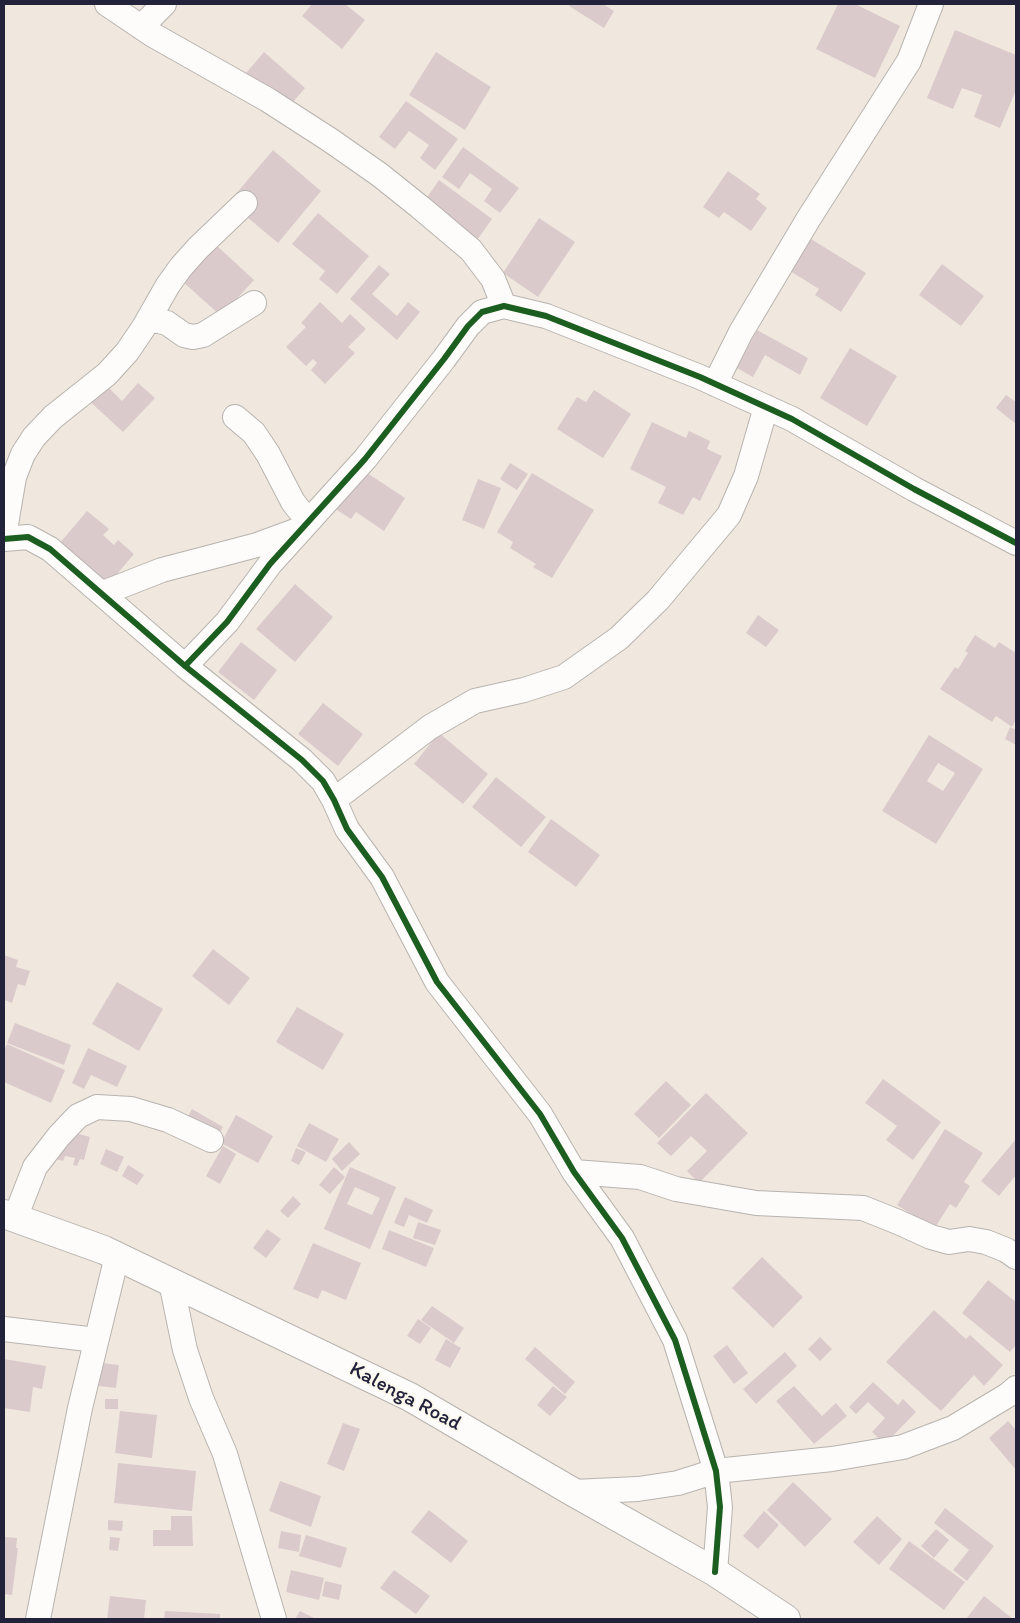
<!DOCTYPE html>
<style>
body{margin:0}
#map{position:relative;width:1020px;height:1623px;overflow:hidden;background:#f0e8de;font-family:Itim,sans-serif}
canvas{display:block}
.frame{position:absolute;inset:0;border:5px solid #22223b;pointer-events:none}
</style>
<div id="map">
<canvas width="1020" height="1623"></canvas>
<div class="frame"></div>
</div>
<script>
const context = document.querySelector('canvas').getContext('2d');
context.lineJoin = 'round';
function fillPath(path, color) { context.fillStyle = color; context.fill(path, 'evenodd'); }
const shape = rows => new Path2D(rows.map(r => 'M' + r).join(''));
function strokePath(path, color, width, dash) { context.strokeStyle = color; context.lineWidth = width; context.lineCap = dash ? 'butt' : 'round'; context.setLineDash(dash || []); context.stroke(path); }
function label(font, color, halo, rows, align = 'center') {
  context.font = font + ' Itim,sans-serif'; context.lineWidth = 4; context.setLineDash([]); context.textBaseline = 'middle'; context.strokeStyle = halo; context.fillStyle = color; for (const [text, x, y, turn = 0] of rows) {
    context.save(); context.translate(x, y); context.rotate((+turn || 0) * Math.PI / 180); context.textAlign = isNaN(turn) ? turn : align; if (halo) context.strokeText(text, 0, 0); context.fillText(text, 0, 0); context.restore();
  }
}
fillPath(shape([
 [312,4,345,4,365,20,342,49,302,16],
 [570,4,603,4,614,11,604,28,569,6],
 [838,4,855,4,900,26,875,78,816,49],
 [955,30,1016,55,1016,90,1000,128,974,117,982,95,962,88,953,109,927,98],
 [264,52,305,88,282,115,241,79],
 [436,52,491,87,465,130,409,95],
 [406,101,458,139,435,170,420,158,429,145,409,131,395,149,379,137],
 [463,147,519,188,500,213,484,201,492,189,470,173,459,189,442,177],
 [273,150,321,191,278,243,229,202],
 [728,171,760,194,756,199,767,208,751,231,724,212,719,218,703,207],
 [439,180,492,219,465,257,417,212],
 [318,213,369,256,337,294,319,279,325,271,292,244],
 [539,218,575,242,538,297,503,273],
 [803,234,866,273,841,312,815,295,819,289,782,266],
 [216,245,254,280,221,316,182,281],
 [942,264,984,296,961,326,919,295],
 [379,265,390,274,372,294,397,316,408,302,420,312,397,340,350,299],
 [320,302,342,323,350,314,366,329,348,347,355,353,325,384,311,370,317,363,313,359,306,366,286,347,306,327,301,323],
 [757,330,808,358,800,375,765,355,753,377,737,368],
 [850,348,897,376,867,426,820,398],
 [138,383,155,398,123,432,85,397,108,387,122,401],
 [594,390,631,414,603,458,557,429,577,397,586,402],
 [1006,395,1016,402,1016,424,996,408],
 [652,422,686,438,689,431,710,441,707,449,722,456,700,501,693,497,683,515,658,503,666,487,630,469],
 [510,463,528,474,517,490,500,479],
 [355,465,405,498,384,531,356,512,351,519,329,505],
 [532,473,594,510,552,578,533,567,536,564,510,548,513,542,497,532],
 [478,479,501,488,484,529,462,520],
 [87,511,109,529,103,535,114,545,118,540,134,554,107,586,59,544],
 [295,584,333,617,295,662,256,629],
 [758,615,779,630,766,647,746,633],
 [975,635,995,648,999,642,1016,653,1016,720,1012,727,996,716,992,722,940,689,955,667,958,669,968,653,965,651],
 [241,642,277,670,254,700,218,672],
 [323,703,363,734,338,766,298,734],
 [1010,727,1016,730,1016,745,1005,739],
 [439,733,488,774,463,804,414,764],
 [929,735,983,769,936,844,882,811],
 [938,763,955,773,943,791,927,781],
 [496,777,546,817,521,847,472,807],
 [551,819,600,855,576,887,528,852],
 [213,949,250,978,229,1005,192,976],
 [4,955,18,960,16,967,30,971,25,986,18,984,12,1003,4,1000],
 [117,982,163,1009,139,1051,92,1024],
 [297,1007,344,1034,323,1070,276,1042],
 [15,1023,71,1045,64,1065,7,1043],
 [7,1044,65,1070,51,1103,4,1082,4,1051],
 [88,1048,127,1066,117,1087,91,1075,84,1089,72,1083],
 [883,1079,941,1122,913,1160,886,1140,897,1126,865,1103],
 [666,1081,691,1105,659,1138,634,1114],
 [706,1093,748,1133,699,1183,687,1171,707,1151,691,1136,671,1156,657,1143],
 [192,1109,223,1127,214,1143,183,1126],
 [236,1115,273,1136,258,1163,221,1143],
 [309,1123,339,1139,326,1162,297,1146],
 [60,1129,90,1137,84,1160,80,1159,77,1166,73,1165,75,1158,65,1156,63,1161,52,1158],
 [945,1129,983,1153,964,1182,970,1186,956,1208,950,1204,934,1229,897,1205],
 [1016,1139,1016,1175,999,1196,981,1181],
 [349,1142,360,1154,342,1171,332,1159],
 [223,1146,236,1154,220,1184,206,1176],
 [296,1148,306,1152,299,1165,291,1161],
 [106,1149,124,1157,117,1172,100,1164],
 [128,1165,144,1175,137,1185,122,1176],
 [334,1167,345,1177,330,1194,319,1185],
 [350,1167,396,1187,370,1249,324,1229],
 [355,1187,380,1198,372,1215,347,1204],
 [293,1196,301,1204,288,1218,280,1211],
 [405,1197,433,1210,427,1223,409,1215,404,1227,394,1223],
 [418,1222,441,1230,435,1245,413,1238],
 [267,1229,281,1239,266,1258,253,1248],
 [389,1230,434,1248,426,1267,382,1249],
 [313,1243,361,1263,346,1300,322,1290,318,1299,293,1289],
 [762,1257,803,1297,773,1328,732,1288],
 [988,1280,1016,1302,1016,1345,1010,1352,962,1313],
 [432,1306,464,1328,454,1343,421,1320],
 [934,1310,966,1339,970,1335,1003,1365,984,1386,974,1375,941,1411,886,1362],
 [418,1319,431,1328,420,1344,407,1336],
 [820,1337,832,1349,820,1361,808,1349],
 [446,1339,461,1348,450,1368,435,1360],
 [727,1345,748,1373,734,1384,713,1356],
 [535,1347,575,1382,565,1394,525,1359],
 [785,1352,797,1366,756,1404,743,1389],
 [4,1359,46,1366,42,1389,33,1387,30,1412,4,1408],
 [102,1363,119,1365,116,1388,99,1386],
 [873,1382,898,1405,903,1399,916,1412,885,1444,872,1432,885,1418,868,1402,856,1414,849,1407],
 [553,1386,567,1397,550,1416,537,1405],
 [794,1386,822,1416,836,1403,847,1416,814,1444,776,1401],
 [105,1399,118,1399,118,1409,105,1409],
 [120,1411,157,1415,152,1458,115,1453],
 [1008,1421,1016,1430,1016,1470,989,1438],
 [343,1423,360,1429,344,1471,327,1464],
 [118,1463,196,1471,192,1511,114,1503],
 [280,1481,321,1496,311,1527,269,1511],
 [793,1482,832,1519,805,1547,767,1510],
 [945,1508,994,1546,967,1581,953,1570,969,1550,934,1523],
 [429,1510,468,1541,451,1563,411,1532],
 [764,1511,779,1525,758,1549,743,1536],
 [171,1516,192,1516,193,1546,153,1546,153,1530,171,1530],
 [877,1516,902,1539,879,1565,853,1542],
 [108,1520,123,1521,122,1531,108,1530],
 [936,1529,949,1540,934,1558,921,1546],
 [281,1531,301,1535,299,1552,278,1548],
 [306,1535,347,1548,341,1568,299,1556],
 [4,1537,17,1538,16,1548,18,1548,12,1595,4,1594],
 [110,1537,120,1538,118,1551,109,1550],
 [909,1541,965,1582,944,1610,889,1569],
 [291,1570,324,1578,319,1600,286,1592],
 [394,1570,430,1596,416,1614,380,1588],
 [325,1581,342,1585,339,1600,322,1596],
 [110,1596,146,1600,144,1619,107,1619],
 [984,1596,1013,1619,966,1619],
 [165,1611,220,1614,220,1619,164,1619],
 [300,1611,316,1619,295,1619]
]), '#dbcacc');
const street = shape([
 [107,4,153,35,268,100,330,140,380,175,420,207,471,250,493,279,504,306],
 [141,27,164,4],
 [148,320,159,321,167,323,184,335,193,337,203,335,254,303],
 [715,384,741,332,809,218,909,61,931,4],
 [235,417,254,433,268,454,293,502,308,521],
 [4,536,14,477,23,454,34,437,53,417,107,374,127,352,144,327,168,285,181,267,198,248,245,203],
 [4,539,28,537,50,549,185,666,302,760,323,781,334,800,347,829,382,877,437,982,540,1114,574,1172,622,1238,675,1340,716,1471,720,1507,715,1572],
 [103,593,162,570,257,545,298,530],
 [185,666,227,622,270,564,365,459,444,359,468,326,482,312,504,306,546,316,700,377,792,419,914,489,1016,543],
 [334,800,430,727,475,701,524,690,564,677,619,638,658,600,729,515,746,476,766,407],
 [574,1172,640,1177,676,1189,756,1203,863,1208,898,1222,931,1237,949,1242,969,1239,986,1242,1006,1250,1016,1257],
 [15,1218,35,1167,59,1136,78,1116,97,1107,131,1109,168,1120,211,1140],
 [171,1282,185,1350,201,1398,225,1454,274,1619],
 [4,1329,96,1340],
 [573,1492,638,1489,678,1483,716,1471,832,1459,903,1447,953,1428,1008,1395,1016,1388],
 [38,1619,80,1408,117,1256]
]);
const secondary = shape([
 [4,1214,104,1250,410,1397,573,1492,715,1572,786,1619]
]);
strokePath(street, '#b8b3af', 26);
strokePath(secondary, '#b8b3af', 30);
strokePath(street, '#fdfcfa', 24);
strokePath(secondary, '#fdfcfa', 28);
strokePath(shape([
 [4,539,28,537,50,549,185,666,302,760,323,781,334,800,347,829,382,877,437,982,540,1114,574,1172,622,1238,675,1340,716,1471,720,1507,715,1572],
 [185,666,227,622,270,564,365,459,444,359,468,326,482,312,504,306,546,316,700,377,792,419,914,489,1016,543]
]), '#1b5e20', 6);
label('21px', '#22223b', '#fbf7ec', [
 ["Kalenga Road",405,1397,28]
]);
</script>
